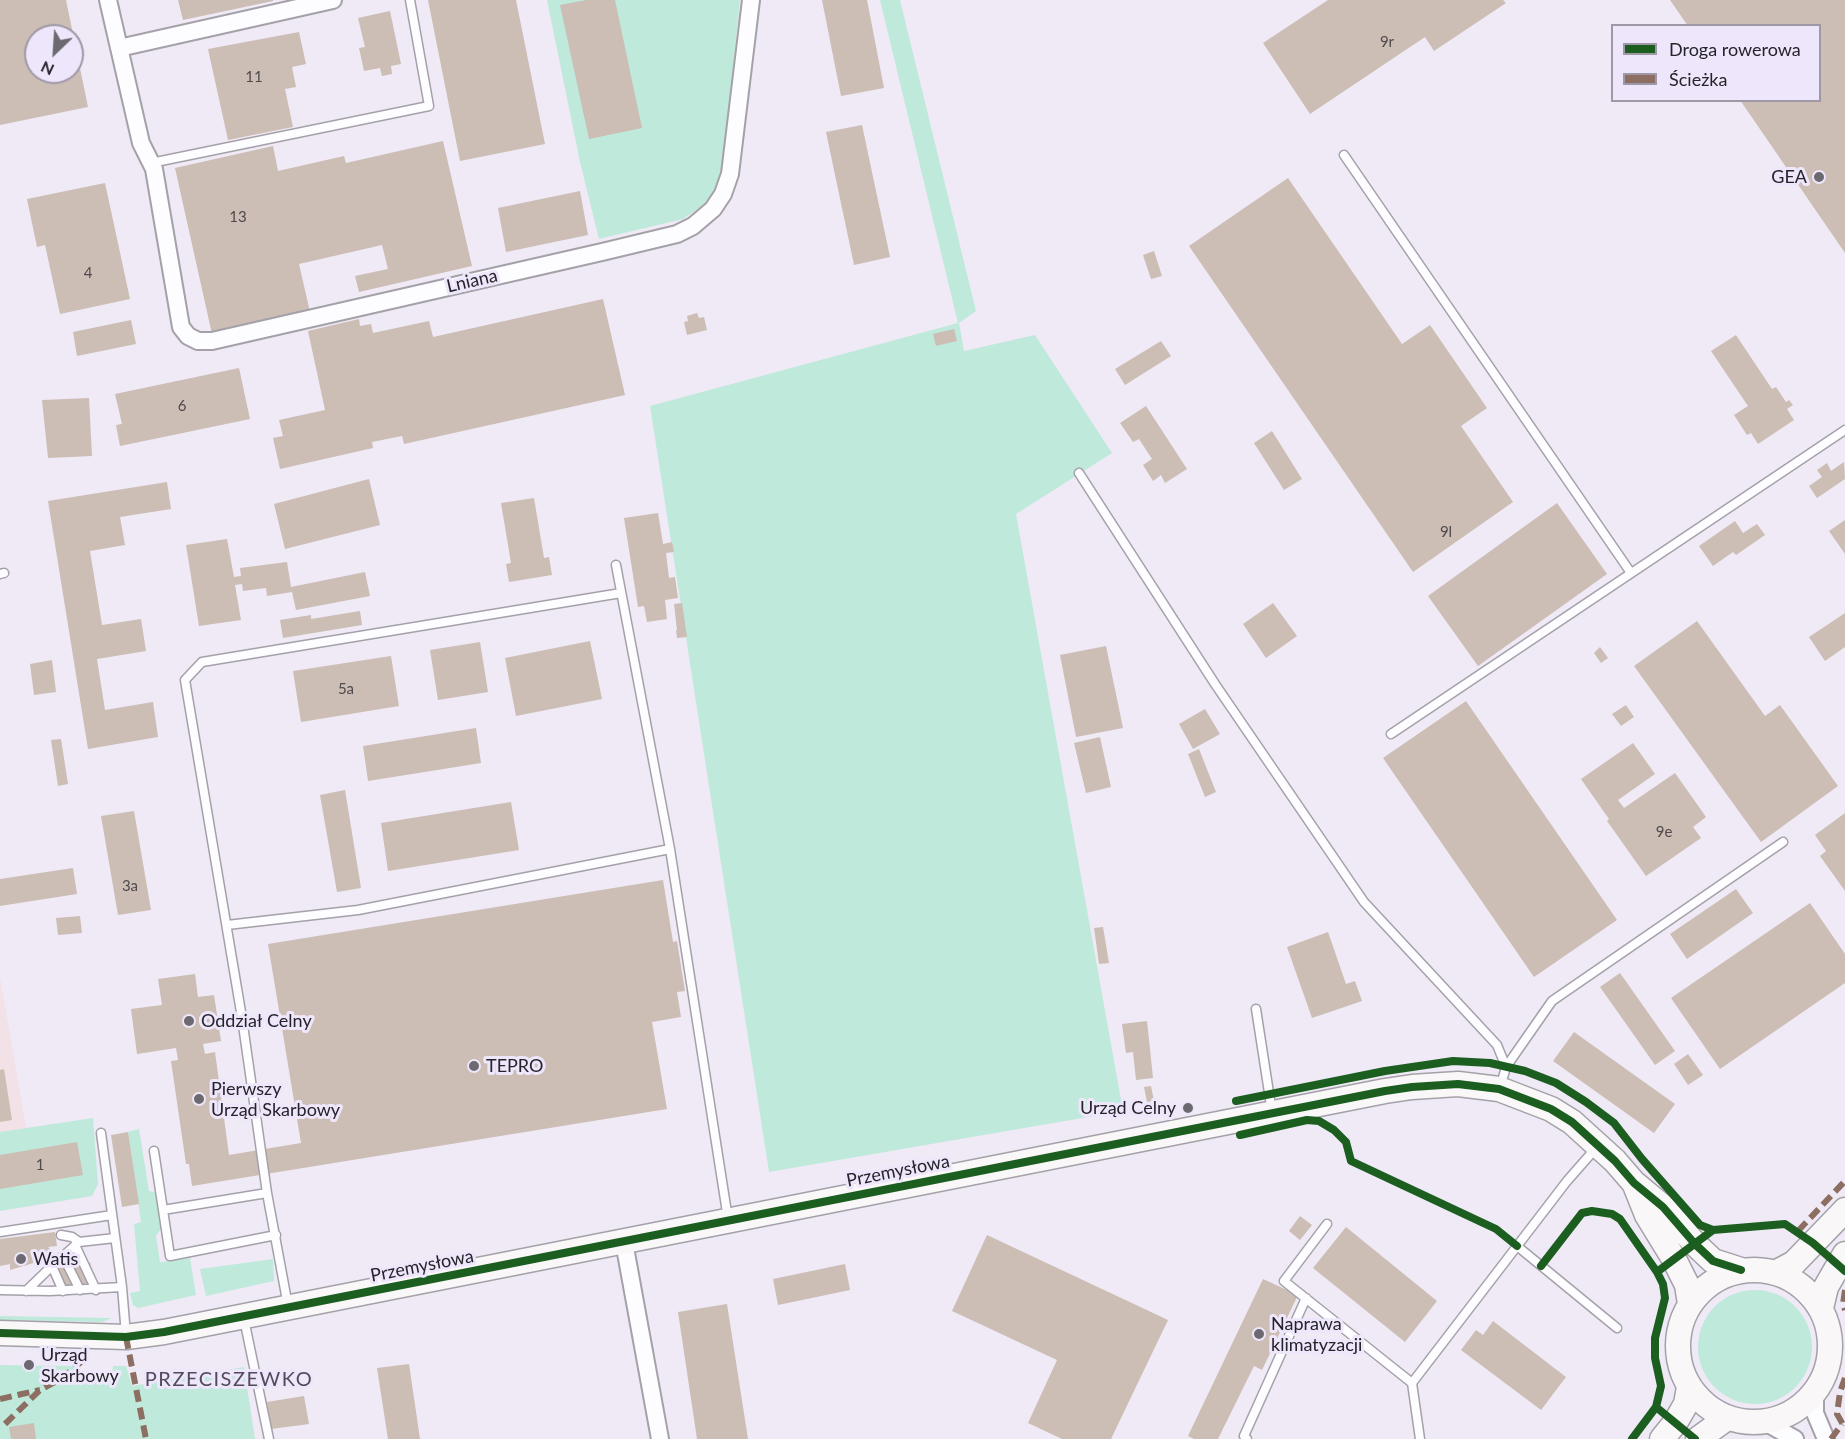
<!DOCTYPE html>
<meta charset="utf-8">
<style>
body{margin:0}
#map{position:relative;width:1845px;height:1439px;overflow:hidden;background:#efeaf6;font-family:Lato,sans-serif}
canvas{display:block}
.legend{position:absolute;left:1611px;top:24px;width:210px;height:78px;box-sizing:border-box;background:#eee6fa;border:2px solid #9e98a7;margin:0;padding:8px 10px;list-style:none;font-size:18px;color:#26232a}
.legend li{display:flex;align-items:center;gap:12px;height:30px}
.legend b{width:30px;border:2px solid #9e98a7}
.north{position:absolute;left:24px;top:24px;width:60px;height:60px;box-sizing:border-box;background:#eee6fa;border:2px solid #9e98a7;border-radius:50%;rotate:205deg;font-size:16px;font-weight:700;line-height:24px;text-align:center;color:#26232a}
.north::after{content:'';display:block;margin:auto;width:21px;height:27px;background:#6c6971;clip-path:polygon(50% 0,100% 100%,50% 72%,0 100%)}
</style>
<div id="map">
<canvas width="1845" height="1439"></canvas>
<ul class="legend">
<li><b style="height:8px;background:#1b5e20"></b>Droga rowerowa</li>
<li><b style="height:8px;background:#8d6e63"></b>Ścieżka</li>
</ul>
<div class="north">N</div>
</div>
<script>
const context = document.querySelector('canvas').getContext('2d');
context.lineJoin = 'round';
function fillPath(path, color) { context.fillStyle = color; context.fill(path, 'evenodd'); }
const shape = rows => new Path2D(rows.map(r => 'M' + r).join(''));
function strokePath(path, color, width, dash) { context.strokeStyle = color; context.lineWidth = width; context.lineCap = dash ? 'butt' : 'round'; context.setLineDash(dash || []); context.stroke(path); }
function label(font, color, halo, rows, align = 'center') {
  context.font = font + ' Lato,sans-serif'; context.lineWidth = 6; context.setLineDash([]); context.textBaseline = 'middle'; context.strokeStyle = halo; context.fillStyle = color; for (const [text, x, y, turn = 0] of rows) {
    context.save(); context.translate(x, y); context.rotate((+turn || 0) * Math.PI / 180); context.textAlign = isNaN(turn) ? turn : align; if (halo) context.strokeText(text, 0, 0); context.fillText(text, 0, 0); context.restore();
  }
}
fillPath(shape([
 [0,977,26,1128,0,1132]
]), '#f2e1e6');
fillPath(shape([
 [547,0,740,0,722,177,711,200,683,219,599,239,580,162],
 [880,0,900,0,976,311,959,323,964,351,1035,335,1112,453,1016,514,1123,1111,769,1172,650,406,958,323],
 [93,1118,98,1184,92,1196,0,1211,0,1132],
 [139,1129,149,1191,165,1194,168,1219,156,1236,160,1262,190,1258,196,1295,138,1308,133,1305,130,1293,140,1291,134,1224,141,1222,128,1132],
 [273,1259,274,1281,206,1296,200,1269],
 '1698 1347a57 57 0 1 1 114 0a57 57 0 1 1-114 0Z',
 [0,1316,112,1318,102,1322,0,1320],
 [0,1365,76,1366,77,1372,112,1373,113,1366,126,1366,132,1386,244,1367,255,1439,0,1439]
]), '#bfe9da');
fillPath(shape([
 [0,0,66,0,88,107,0,125],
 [36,36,72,36,72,72,36,72],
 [178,0,273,0,273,1,183,20],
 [428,0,516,0,545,144,460,161],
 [586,0,615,0,642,128,589,139,560,5],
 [822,0,867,0,884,88,841,96],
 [1328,0,1503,0,1506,3,1434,51,1425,37,1310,114,1263,43],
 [1670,0,1845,0,1845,253,1740,100,1820,100,1820,26,1688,26],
 [390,11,401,64,391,66,392,74,382,76,380,68,364,71,359,48,365,47,358,18],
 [299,32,306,64,292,67,296,87,285,89,293,127,228,140,208,49],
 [862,125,890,257,854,265,826,132],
 [443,141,472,266,359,292,355,276,388,269,382,245,299,264,310,312,212,334,175,168,273,146,278,171,344,156,346,163],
 [1288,178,1402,344,1430,325,1487,408,1461,426,1513,502,1413,572,1189,246],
 [105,183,130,299,60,314,45,245,37,247,27,199],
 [580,191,588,235,506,252,498,208],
 [1154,251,1162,276,1151,279,1143,255],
 [603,299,625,395,404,444,402,436,372,442,373,448,280,469,273,438,283,436,279,420,325,410,308,331,359,319,360,326,371,324,373,333,429,321,433,337],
 [697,313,699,318,704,317,707,330,687,335,684,322,688,321,687,316],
 [131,320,136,344,77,356,73,332],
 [954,329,957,341,936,346,933,334],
 [1736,335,1772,389,1776,387,1786,402,1789,400,1793,405,1787,409,1794,420,1758,444,1751,433,1747,435,1734,415,1748,406,1711,351],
 [1161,341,1171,356,1125,385,1115,369],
 [239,368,250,419,120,446,116,425,122,424,115,394],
 [89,398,92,456,48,458,42,400],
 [1146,406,1187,469,1165,483,1161,475,1153,481,1143,465,1152,459,1139,439,1133,442,1120,423],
 [1272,431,1302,479,1284,490,1254,443],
 [1844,462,1845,479,1817,498,1809,486,1822,477,1817,470,1827,463,1831,471],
 [369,479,380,525,285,549,274,504],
 [167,482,171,509,120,517,125,545,90,551,102,625,141,619,146,651,97,659,105,710,153,702,158,737,88,749,48,501],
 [534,498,544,558,549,557,552,575,509,582,506,564,511,563,501,503],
 [1557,503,1607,574,1478,666,1428,596],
 [658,513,663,544,672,542,674,552,666,553,669,578,675,577,678,598,665,600,667,619,647,622,644,606,638,607,624,518],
 [1845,520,1845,554,1829,531],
 [1735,521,1743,533,1757,524,1765,535,1736,555,1733,552,1713,566,1699,546],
 [227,539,234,577,241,576,240,568,287,562,291,587,365,572,370,596,296,610,292,592,267,596,266,588,243,591,242,584,235,585,241,620,199,626,186,545],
 [682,603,687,637,677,638,676,630,677,630,674,604],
 [1273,603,1297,636,1266,658,1243,624],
 [360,611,362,625,283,638,280,620,311,615,311,619],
 [1845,613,1845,647,1825,661,1809,637],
 [1697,621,1765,716,1780,705,1838,786,1761,842,1634,666],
 [590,641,602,699,516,716,505,658],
 [480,642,488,692,438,700,430,650],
 [1106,646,1123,728,1076,737,1060,655],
 [1600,647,1608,658,1601,663,1594,653],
 [391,656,399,706,301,722,293,671],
 [52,660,56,692,34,695,30,664],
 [1466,701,1617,920,1534,977,1383,758],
 [1626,705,1634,717,1621,726,1612,714],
 [1205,709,1220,734,1193,749,1179,724],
 [476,728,481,763,368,781,363,746],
 [1100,737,1111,787,1086,793,1074,743],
 [61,739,68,784,58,786,51,740],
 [1633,743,1655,774,1618,800,1624,808,1675,773,1706,817,1693,827,1701,838,1646,876,1607,821,1609,819,1581,779],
 [1199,749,1216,792,1205,797,1188,754],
 [345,790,361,888,337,892,320,795],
 [511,802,519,850,388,871,381,823],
 [134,811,151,910,118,915,101,816],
 [1845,813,1845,891,1820,856,1826,851,1815,835],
 [73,868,77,894,0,906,0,879],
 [663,880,673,942,677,941,685,991,677,992,681,1017,652,1022,667,1109,192,1186,189,1164,186,1164,171,1061,178,1060,176,1048,137,1054,131,1009,162,1005,158,979,195,974,198,997,214,995,221,1041,203,1044,205,1054,215,1052,229,1155,301,1143,268,944],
 [1736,889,1753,913,1687,959,1670,934],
 [1810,903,1845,954,1845,983,1720,1069,1671,998],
 [80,916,82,933,58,935,56,918],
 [1103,927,1109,963,1099,964,1094,928],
 [1328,932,1346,984,1355,981,1362,1001,1312,1018,1287,947],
 [1620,973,1675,1051,1655,1065,1600,987],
 [1147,1021,1153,1078,1136,1080,1133,1052,1126,1053,1122,1024],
 [1574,1032,1675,1104,1654,1133,1553,1061],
 [1688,1054,1703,1075,1688,1085,1674,1064],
 [4,1069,12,1120,0,1122,0,1070],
 [1151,1086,1154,1101,1147,1102,1144,1087],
 [128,1132,139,1204,122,1207,111,1135],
 [77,1142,83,1175,0,1189,0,1155],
 [1300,1216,1312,1225,1300,1240,1289,1231],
 [1346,1227,1437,1301,1405,1342,1313,1268],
 [55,1232,57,1246,48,1247,52,1251,47,1256,37,1262,10,1270,10,1264,0,1266,0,1239],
 [987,1235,1168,1320,1111,1439,1062,1439,1028,1423,1057,1360,952,1311],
 [90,1262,94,1282,58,1289,54,1269],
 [845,1264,850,1290,778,1305,773,1279],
 [1263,1279,1298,1295,1262,1370,1254,1366,1218,1439,1194,1439,1188,1436],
 [727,1304,748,1439,697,1439,678,1312],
 [1493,1321,1566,1377,1541,1410,1461,1350,1476,1330,1483,1335],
 [409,1364,420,1439,388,1439,377,1368],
 [304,1396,309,1424,271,1429,267,1402],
 [34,1423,36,1439,11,1439,9,1427]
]), '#ccbdb5');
const lane = shape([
 [1344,155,1631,573],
 [151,163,429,106,410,0],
 [1079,473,1215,684,1364,902,1497,1045,1506,1067,1500,1088],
 [616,565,670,849,728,1219],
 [0,574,4,573],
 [1391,734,1845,430],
 [227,925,358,910,670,849],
 [1256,1009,1272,1112],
 [1506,1067,1552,1001,1783,842],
 [101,1133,122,1287,126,1335],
 [154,1151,170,1256,276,1235],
 [163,1210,267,1193],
 [1327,1224,1284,1281,1412,1383],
 [0,1232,112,1215],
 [61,1235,72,1237,79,1242],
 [75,1245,96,1290],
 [1517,1246,1617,1328],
 [63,1256,80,1290],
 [0,1290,50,1291,122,1287],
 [26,1291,52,1266],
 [63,1291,52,1266,79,1242,115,1238],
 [288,1306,267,1193,242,1018,185,680,202,662,621,593],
 [244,1319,269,1439],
 [1247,1439,1244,1436,1306,1298],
 [1420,1439,1412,1383,1567,1181,1596,1148]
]);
const street = shape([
 [108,0,141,143,154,169,181,327,188,336,198,341,212,341,602,252,677,234,693,226,713,209,723,194,730,174,751,0],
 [119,48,333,0],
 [624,1242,660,1439],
 [1815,1393,1815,1413,1826,1439],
 [1765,1422,1795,1439]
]);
const secondary = shape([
 [1635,1185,1647,1215,1674,1259,1687,1285,1690,1304],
 '1678 1346a76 76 0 1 1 152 0a76 76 0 1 1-152 0Z',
 [1777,1272,1794,1263,1845,1210],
 [1821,1308,1826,1287,1845,1254],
 [0,1333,126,1337,164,1332,1385,1091,1412,1087,1458,1084,1499,1089,1551,1109,1572,1122,1615,1161,1634,1183,1663,1207,1695,1244,1713,1261,1741,1270],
 [1662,1439,1675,1423,1686,1404,1689,1387],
 [1698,1439,1727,1418]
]);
strokePath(lane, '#a4a1a9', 11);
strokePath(street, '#a4a1a9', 20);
strokePath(secondary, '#a4a1a9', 27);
strokePath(lane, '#fdfcfe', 8);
strokePath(street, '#fdfcfe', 16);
strokePath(secondary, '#f9f7f7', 24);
strokePath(shape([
 [1798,1231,1845,1181],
 [1845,1290,1843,1304,1845,1310],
 [126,1337,146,1439],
 [1845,1378,1840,1392,1837,1414,1845,1428],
 [0,1399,40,1390],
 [5,1424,40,1390,62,1378,81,1362],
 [1831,1439,1842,1424]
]), '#8d6e63', 6, [12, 6]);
strokePath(shape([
 [1236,1101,1385,1071,1453,1061,1490,1063,1525,1071,1556,1083,1586,1102,1614,1123,1642,1159,1700,1225,1713,1230],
 [1240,1135,1307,1120,1319,1121,1334,1130,1346,1142,1351,1161,1496,1229,1517,1246],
 [1541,1266,1582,1213,1592,1211,1612,1214,1620,1219,1657,1272],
 [0,1333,126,1337,164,1332,1385,1091,1412,1087,1458,1084,1499,1089,1551,1109,1572,1122,1615,1161,1634,1183,1663,1207,1695,1244,1713,1261,1741,1270],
 [1656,1407,1661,1386,1655,1358,1655,1338,1665,1298,1663,1284,1657,1272,1713,1230,1785,1224,1813,1243,1845,1271],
 [1632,1439,1656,1407,1695,1439]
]), '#1b5e20', 8);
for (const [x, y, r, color] of [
 [1819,177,6,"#6c6971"],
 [189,1021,6,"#6c6971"],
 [474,1066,6,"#6c6971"],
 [199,1099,6,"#6c6971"],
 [1188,1108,6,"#6c6971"],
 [21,1259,6,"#6c6971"],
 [1259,1334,6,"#6c6971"],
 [29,1365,6,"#6c6971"]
]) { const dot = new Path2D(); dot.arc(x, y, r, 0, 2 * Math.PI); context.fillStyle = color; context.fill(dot); strokePath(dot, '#eee6fa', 2); }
label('15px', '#504a4d', null, [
 ["9r",1387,42],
 ["11",254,77],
 ["13",238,217],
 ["4",88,273],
 ["6",182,406],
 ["9l",1446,532],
 ["5a",346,689],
 ["9e",1664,832],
 ["3a",130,886],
 ["1",40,1165]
]);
label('18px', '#26232a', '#eee6fa', [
 ["GEA",1807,177,"right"],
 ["Oddział Celny",201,1021],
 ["TEPRO",486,1066],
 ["Pierwszy",211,1089],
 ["Urząd Skarbowy",211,1110],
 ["Urząd Celny",1176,1108,"right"],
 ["Watis",33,1259],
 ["Naprawa",1271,1324],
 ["klimatyzacji",1271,1345],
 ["Urząd",41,1355],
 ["Skarbowy",41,1376]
], 'left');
label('18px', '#26232a', '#eee6fa', [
 ["Lniana",472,281,-13],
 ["Przemysłowa",898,1171,-11],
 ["Przemysłowa",422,1266,-11]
]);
context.letterSpacing = '1.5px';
label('20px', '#524b5b', '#eee6fa', [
 ["PRZECISZEWKO",229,1380]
]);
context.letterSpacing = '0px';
</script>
